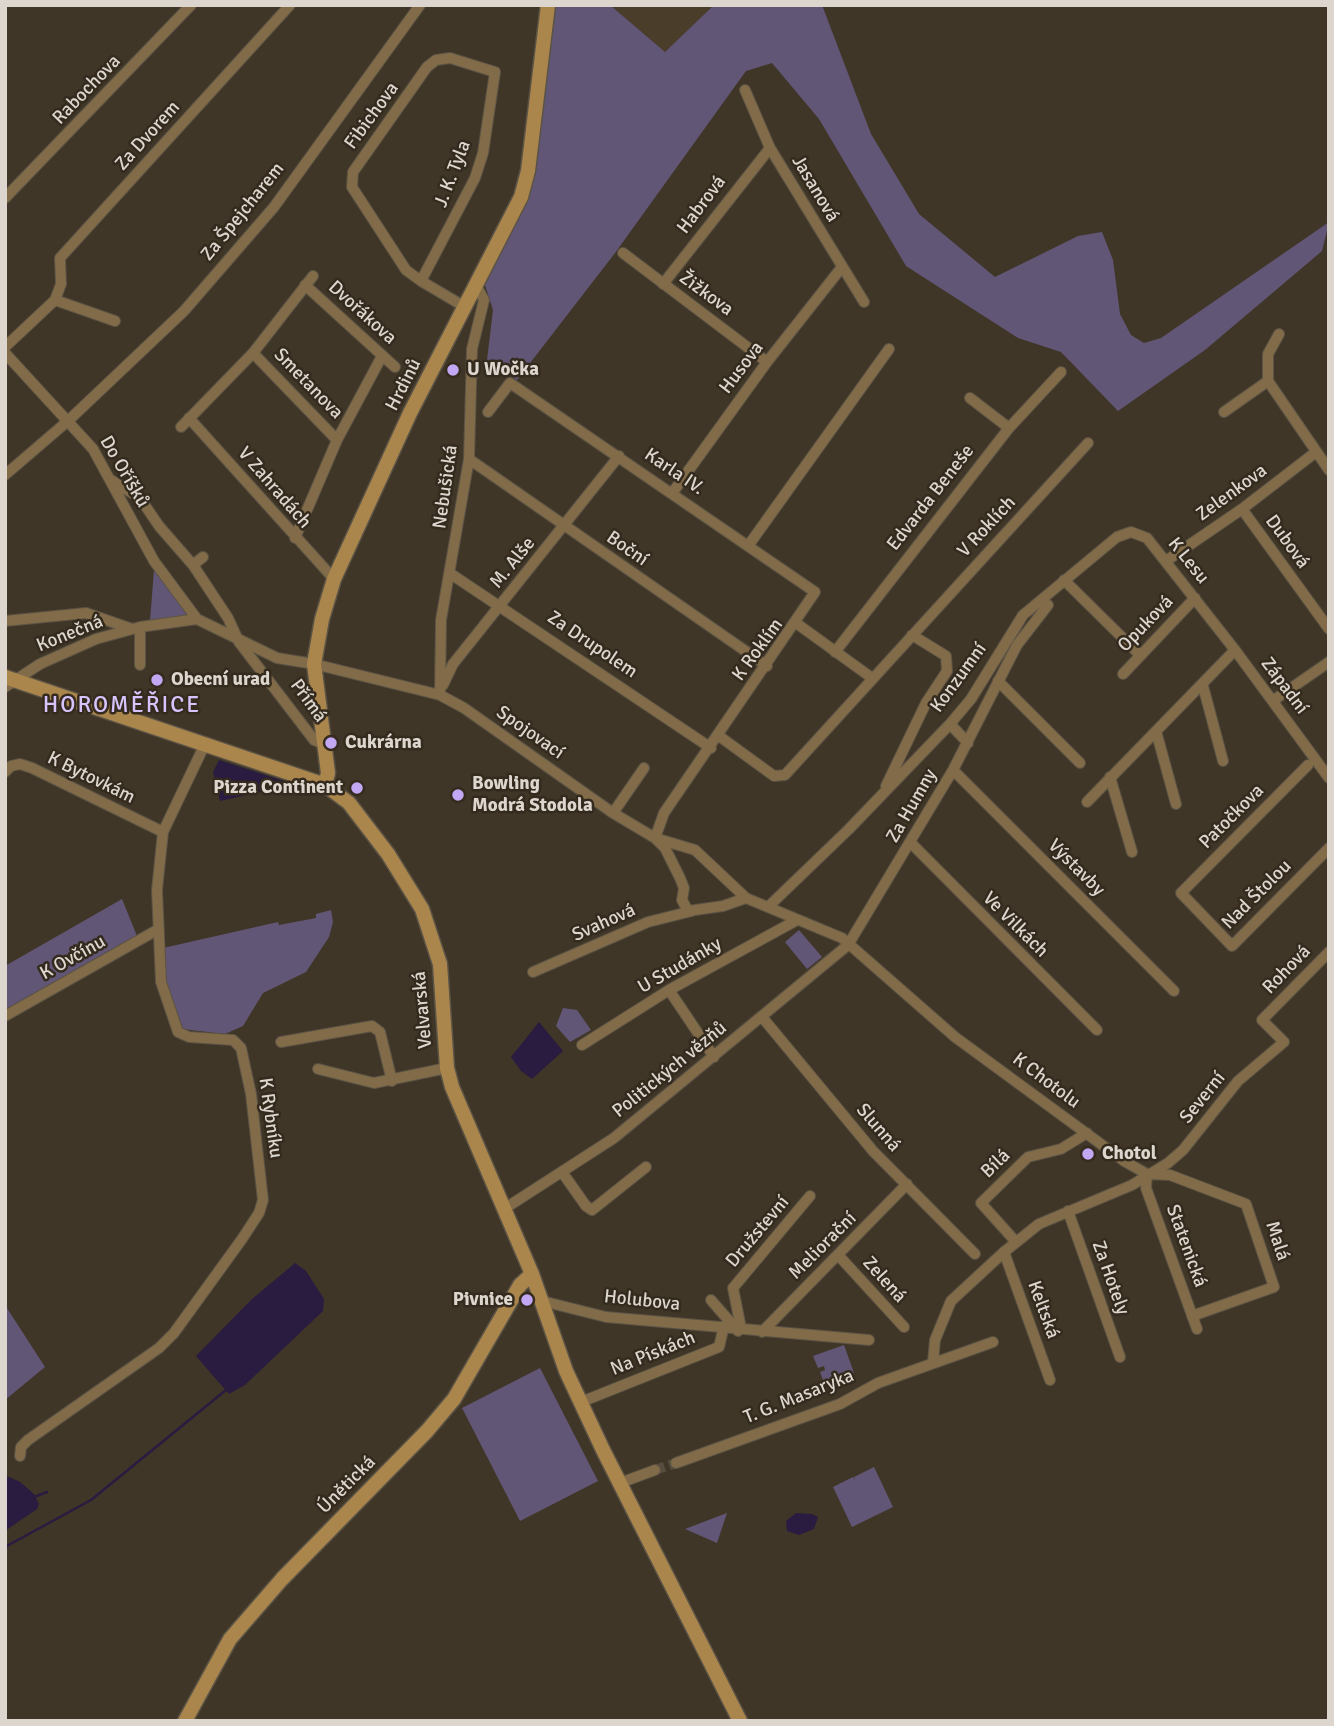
<!DOCTYPE html>
<meta charset="utf-8">
<style>
body{margin:0}
#map{position:relative;width:1334px;height:1726px;overflow:hidden;background:#3f3627;font-family:Signika,sans-serif}
canvas{display:block}
.frame{position:absolute;inset:0;border:7px solid #dcd6ce;pointer-events:none}
</style>
<div id="map">
<canvas width="1334" height="1726"></canvas>
<div class="frame"></div>
</div>
<script>
const context = document.querySelector('canvas').getContext('2d');
context.lineJoin = 'round';
function fillPath(path, color) { context.fillStyle = color; context.fill(path, 'evenodd'); }
const shape = rows => new Path2D(rows.map(r => 'M' + r).join(''));
function strokePath(path, color, width, dash) { context.strokeStyle = color; context.lineWidth = width; context.lineCap = dash ? 'butt' : 'round'; context.setLineDash(dash || []); context.stroke(path); }
function label(font, color, halo, rows, align = 'center') {
  context.font = font + ' Signika,sans-serif'; context.lineWidth = 5; context.setLineDash([]); context.textBaseline = 'middle'; context.strokeStyle = halo; context.fillStyle = color; for (const [text, x, y, turn = 0] of rows) {
    context.save(); context.translate(x, y); context.rotate((+turn || 0) * Math.PI / 180); context.textAlign = isNaN(turn) ? turn : align; if (halo) context.strokeText(text, 0, 0); context.fillText(text, 0, 0); context.restore();
  }
}
fillPath(shape([
 [610,5,714,5,665,52]
]), '#4a3d29');
fillPath(shape([
 [553,5,610,5,665,52,714,5,822,5,871,134,919,214,995,277,1078,236,1102,232,1113,260,1120,314,1131,335,1144,343,1161,338,1329,222,1322,251,1205,350,1118,411,1061,352,1018,338,906,266,819,119,772,63,746,71,615,253,517,380,487,360,493,310,485,285,528,199],
 [154,570,190,617,150,621],
 [122,899,137,936,5,1012,5,966],
 [331,910,333,922,329,937,306,972,263,993,243,1026,225,1034,182,1029,165,980,163,948,278,922,279,925,316,918,316,914],
 [799,930,822,957,807,969,785,942],
 [563,1008,577,1010,591,1030,570,1042,556,1026],
 [5,1305,45,1367,5,1400],
 [844,1345,854,1373,824,1383,820,1372,825,1370,824,1366,818,1368,813,1356],
 [540,1368,598,1481,520,1521,462,1408],
 [874,1467,893,1507,852,1527,833,1487,853,1477,855,1480,854,1477],
 [727,1513,717,1543,685,1529]
]), '#625677');
fillPath(shape([
 [219,760,293,784,293,785,220,801,213,772],
 [539,1022,563,1051,532,1079,521,1071,511,1057],
 [295,1263,306,1271,324,1299,323,1311,245,1385,229,1394,196,1356,251,1300],
 [5,1475,20,1482,34,1494,39,1504,37,1509,5,1531],
 [796,1513,812,1514,818,1517,814,1529,799,1535,787,1531,786,1521]
]), '#2a1b40');
strokePath(shape([
 [34,1497,47,1492],
 [5,1547,91,1500,226,1390]
]), '#2a1b40', 2.5);
strokePath(shape([
 [655,1470,676,1463]
]), '#574e40', 10, [10, 5]);
const street = shape([
 [745,90,770,148,864,302],
 [5,198,191,5],
 [623,253,767,362],
 [421,281,475,178,483,153,495,72,450,58,436,60,427,67,353,172,352,187,406,270,421,281,465,307],
 [663,284,770,148],
 [305,285,395,367],
 [55,300,115,321],
 [1279,334,1268,354,1268,381,1329,470],
 [5,347,55,300,61,284,60,258,290,5],
 [5,353,93,449,154,561,197,619],
 [253,353,337,440],
 [970,398,1009,428],
 [488,412,510,383,815,592,664,813,655,838],
 [1224,412,1268,381],
 [189,418,334,579],
 [181,427,253,353,313,276],
 [469,459,767,666],
 [5,475,69,420,184,311,274,207,420,5],
 [111,480,140,498,159,526,193,565,228,618,239,642,314,740,324,744],
 [673,492,767,362,842,267],
 [1242,509,1329,629],
 [295,538,337,440,382,356],
 [748,546,889,349],
 [1166,561,1242,509,1316,452],
 [193,565,203,557],
 [451,574,711,748],
 [1064,580,1140,655],
 [5,621,86,613,132,629],
 [796,623,872,678],
 [140,627,140,665],
 [1235,650,1329,778],
 [835,652,1009,428,1061,372],
 [1123,674,1195,598],
 [998,681,1080,763],
 [443,685,453,664,619,456],
 [1203,686,1223,761],
 [5,687,40,664,96,639,140,627,197,619,277,658,314,664,440,695,464,708,613,813,655,838,695,850,746,898,842,938,955,1037,1124,1161,1147,1174,1170,1175,1246,1204,1274,1287,1192,1316],
 [440,695,441,620,469,459,472,349,484,300,477,287],
 [1274,700,1329,662],
 [950,724,968,743],
 [1156,731,1176,804],
 [719,736,774,776,785,775,1088,443],
 [1308,765,1181,893,1232,946,1329,848],
 [953,770,1174,991],
 [5,772,11,766,20,764,32,768,163,832],
 [1110,777,1132,852],
 [886,786,926,703,947,671,946,656,912,635],
 [613,813,644,768],
 [656,839,665,848,680,878,684,888,682,900,688,911,723,906,746,898],
 [911,843,1097,1030],
 [768,907,849,829,950,724,971,699,1023,615,1117,537,1131,532,1147,538,1235,650,1087,802],
 [533,972,648,922,692,911],
 [669,990,714,1057],
 [5,1016,157,930],
 [762,1017,873,1151,975,1254],
 [281,1042,372,1026,380,1032,392,1081],
 [582,1045,669,990,797,920],
 [318,1069,374,1083,447,1068],
 [562,1172,586,1206,592,1210,646,1167],
 [1147,1174,1146,1188,1197,1329],
 [504,1209,614,1138,848,945,953,770,1017,645,1048,605],
 [1068,1211,1120,1357],
 [1016,1242,981,1203,1028,1157,1061,1149,1087,1133],
 [1004,1252,1050,1380],
 [839,1256,904,1327],
 [711,1300,738,1331],
 [542,1301,606,1317,869,1340],
 [738,1331,740,1323,733,1288,810,1196],
 [762,1332,907,1184],
 [933,1362,935,1340,951,1301,1004,1252,1039,1224,1132,1185,1168,1163,1183,1150,1238,1081,1284,1042,1262,1020,1329,952],
 [581,1402,719,1347,724,1326],
 [20,1456,21,1447,28,1440,159,1348,174,1333,242,1239,259,1213,263,1200,251,1094,241,1048,233,1040,189,1037,178,1032,161,982,157,890,163,832,205,744],
 [676,1463,840,1404,878,1383,993,1342],
 [620,1483,655,1470]
]);
const secondary = shape([
 [5,677,325,785,349,803,388,854,422,909,440,964,447,1068,452,1087,532,1274,566,1371,603,1450,740,1721],
 [325,785,328,773,314,664,322,619,334,579,410,413,521,197,528,171,548,5],
 [185,1721,230,1639,282,1579,427,1431,454,1399,520,1285,532,1274]
]);
strokePath(street, '#5b5345', 12);
strokePath(secondary, '#5b5345', 17);
strokePath(street, '#816b48', 10);
strokePath(secondary, '#aa864d', 14);
for (const [x, y, r, color] of [
 [453,370,7,"#c2a7f2"],
 [157,680,7,"#c2a7f2"],
 [331,743,7,"#c2a7f2"],
 [357,788,7,"#c2a7f2"],
 [458,795,7,"#c2a7f2"],
 [1088,1154,7,"#c2a7f2"],
 [527,1300,7,"#c2a7f2"]
]) { const dot = new Path2D(); dot.arc(x, y, r, 0, 2 * Math.PI); context.fillStyle = color; context.fill(dot); strokePath(dot, '#342b1e', 2.5); }
label('19px', '#dcd6ce', '#342b1e', [
 ["Rabochova",87,90,-46],
 ["Fibichova",372,116,-54],
 ["Za Dvorem",148,136,-48],
 ["J. K. Tyla",453,174,-69],
 ["Jasanová",815,189,59],
 ["Habrová",702,205,-53],
 ["Za Špejcharem",243,212,-51],
 ["Žižkova",706,294,36],
 ["Dvořákova",362,313,42],
 ["Husova",742,368,-53],
 ["Smetanova",308,384,46],
 ["Hrdinů",404,385,-63],
 ["Do Oříšků",124,472,60],
 ["Karla IV.",674,472,34],
 ["Nebušická",446,487,-82],
 ["V Zahradách",274,488,49],
 ["Zelenkova",1232,493,-36],
 ["Edvarda Beneše",931,498,-52],
 ["V Roklích",987,527,-47],
 ["Dubová",1287,542,54],
 ["Boční",627,549,35],
 ["K Lesu",1188,561,51],
 ["M. Alše",513,563,-51],
 ["Opuková",1146,624,-46],
 ["Konečná",70,634,-22],
 ["Za Drupolem",592,645,34],
 ["K Roklím",758,650,-54],
 ["Konzumní",959,678,-54],
 ["Západní",1284,686,53],
 ["Přímá",308,701,54],
 ["Spojovací",530,733,35],
 ["K Bytovkám",91,778,26],
 ["Za Humny",912,806,-60],
 ["Patočkova",1232,817,-45],
 ["Výstavby",1076,868,45],
 ["Nad Štolou",1257,895,-45],
 ["Svahová",604,923,-24],
 ["Ve Vilkách",1015,925,45],
 ["K Ovčínu",73,958,-29],
 ["U Studánky",680,966,-30],
 ["Rohová",1287,970,-46],
 ["Velvarská",423,1010,-95],
 ["Politických vězňů",670,1070,-39],
 ["K Chotolu",1046,1081,37],
 ["Severní",1203,1098,-51],
 ["K Rybníku",270,1118,82],
 ["Slunná",878,1128,49],
 ["Bílá",996,1164,-44],
 ["Družstevní",758,1232,-50],
 ["Malá",1277,1241,72],
 ["Meliorační",823,1246,-45],
 ["Statenická",1186,1246,70],
 ["Za Hotely",1110,1278,70],
 ["Zelená",884,1280,48],
 ["Holubova",642,1301,6],
 ["Keltská",1043,1310,70],
 ["Na Pískách",653,1354,-22],
 ["T. G. Masaryka",799,1397,-22],
 ["Únětická",347,1485,-45]
]);
label('bold 19px', '#dcd6ce', '#342b1e', [
 ["U Wočka",467,370],
 ["Obecní urad",171,680],
 ["Cukrárna",345,743],
 ["Bowling",472,784],
 ["Modrá Stodola",472,806],
 ["Pizza Continent",343,788,"right"],
 ["Chotol",1102,1154],
 ["Pivnice",513,1300,"right"]
], 'left');
context.letterSpacing = '2px';
label('23px', '#d8c4fd', '#342b1e', [
 ["HOROMĚŘICE",122,706]
]);
context.letterSpacing = '0px';
</script>
